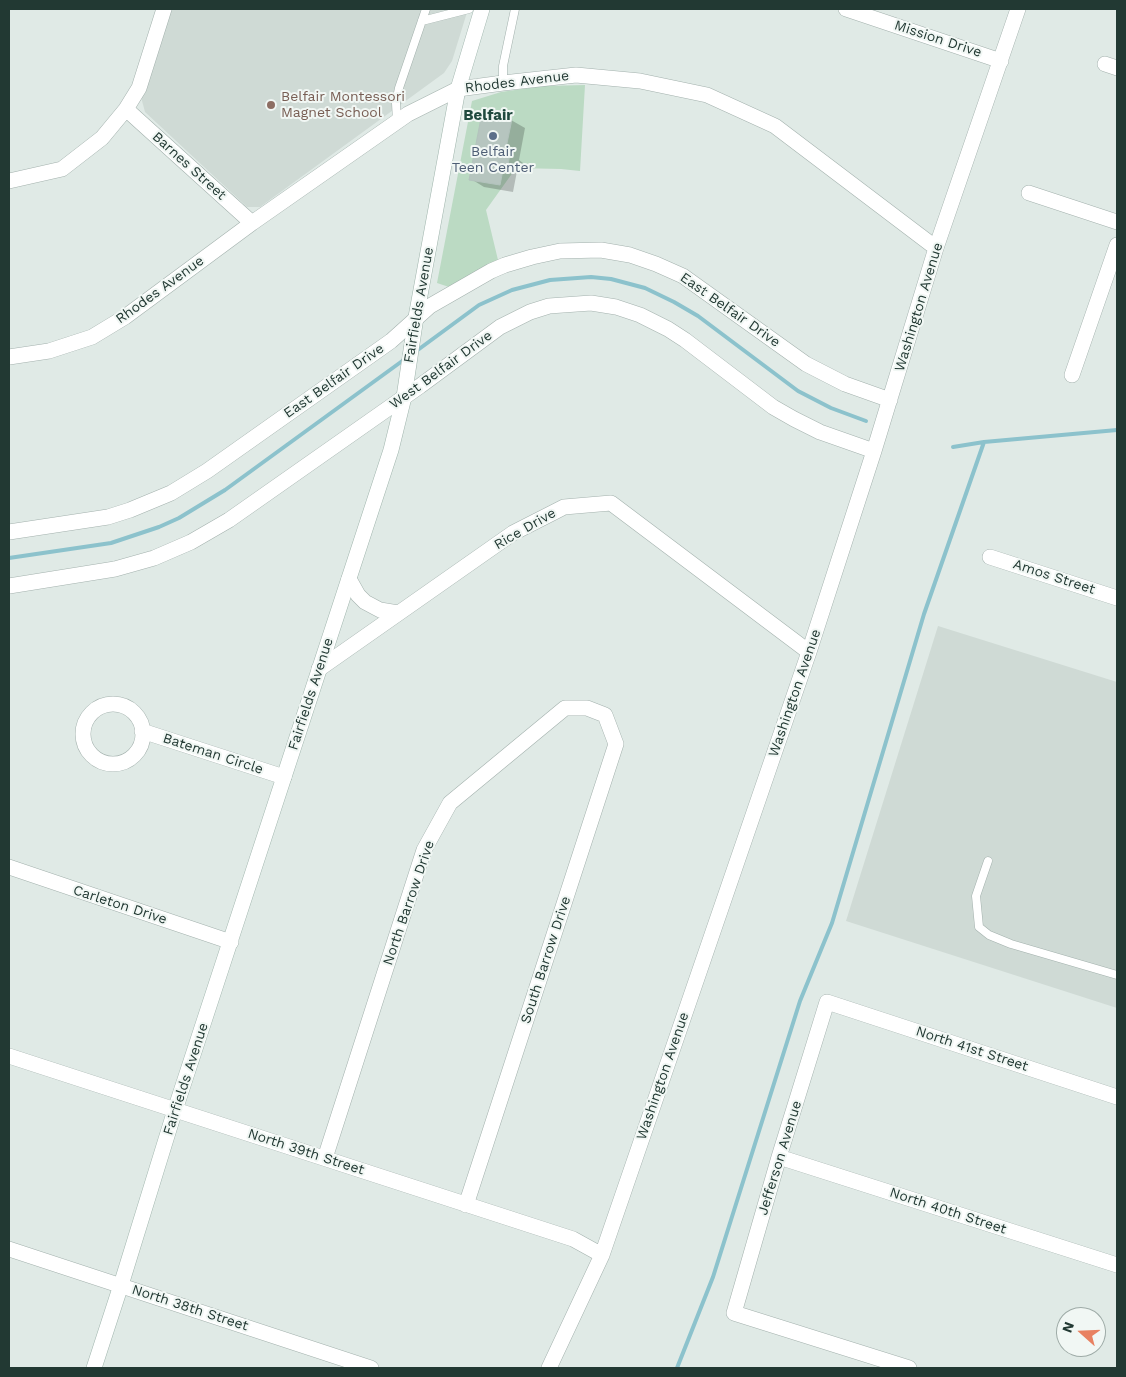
<!DOCTYPE html>
<style>
body{margin:0}
#map{position:relative;width:1126px;height:1377px;overflow:hidden;background:#e0eae6;font-family:"Work Sans",sans-serif}
canvas{display:block}
.frame{position:absolute;inset:0;border:10px solid #223933;pointer-events:none}
.north{position:absolute;left:1056px;top:1307px;width:50px;height:50px;box-sizing:border-box;background:#f1f7f4;border:1px solid #9eaba7;border-radius:50%;rotate:290deg;font-size:14px;font-weight:700;line-height:20px;text-align:center;color:#223933}
.north::after{content:'';display:block;margin:auto;width:18px;height:22px;background:#e88161;clip-path:polygon(50% 0,100% 100%,50% 72%,0 100%)}
</style>
<div id="map">
<canvas width="1126" height="1377"></canvas>
<div class="frame"></div>
<div class="north">N</div>
</div>
<script>
const context = document.querySelector('canvas').getContext('2d');
context.lineJoin = 'round';
function fillPath(path, color) { context.fillStyle = color; context.fill(path, 'evenodd'); }
const shape = rows => new Path2D(rows.map(r => 'M' + r).join(''));
function strokePath(path, color, width, dash) { context.strokeStyle = color; context.lineWidth = width; context.lineCap = dash ? 'butt' : 'round'; context.setLineDash(dash || []); context.stroke(path); }
function label(font, color, halo, rows, align = 'center') {
  context.font = font + ' "Work Sans",sans-serif'; context.lineWidth = 4; context.setLineDash([]); context.textBaseline = 'middle'; context.strokeStyle = halo; context.fillStyle = color; for (const [text, x, y, turn = 0] of rows) {
    context.save(); context.translate(x, y); context.rotate((+turn || 0) * Math.PI / 180); context.textAlign = isNaN(turn) ? turn : align; if (halo) context.strokeText(text, 0, 0); context.fillText(text, 0, 0); context.restore();
  }
}
fillPath(shape([
 [171,9,468,9,452,61,444,73,260,207,247,207,145,112,141,97],
 [938,626,1117,682,1117,1008,846,921]
]), '#cfdad5');
fillPath(shape([
 [585,85,580,171,561,169,516,168,486,210,498,260,449,287,437,283,472,101,501,92,543,86]
]), '#bbdac3');
fillPath(shape([
 [511,120,525,128,519,160,523,163,522,172,517,171,513,192,484,187,471,179]
]), '#0003');
strokePath(shape([
 [415,352,479,305,512,290,550,280,591,277,611,279,645,288,674,302,698,316,798,391,831,408,866,421],
 [953,447,984,442,1117,430],
 [9,558,111,543,159,527,179,518,225,490,405,359],
 [677,1368,713,1277,800,1001,832,923,924,614,984,442]
]), '#8cc2cc', 4);
const building = shape([
 [482,113,512,119,505,153,510,154,508,165,504,165,500,185,469,180,482,113]
]);
fillPath(building, '#b6c5bf');
strokePath(building, '#b3c3bd', 1);
const lane = shape([
 [422,21,469,9],
 [503,83,503,66,515,9],
 [397,122,396,103,399,88,426,9],
 [988,861,976,896,979,927,989,935,1011,944,1117,975]
]);
const street = shape([
 [846,9,1001,61],
 [1105,64,1117,68],
 [126,109,252,223],
 [9,181,62,169,102,138,126,109,139,88,164,9],
 [1029,193,1117,222],
 [9,357,49,351,92,337,125,317,252,223,408,114,458,89,503,83,576,75,640,81,707,95,775,126,936,248],
 [1072,375,1117,245],
 [9,532,108,517,130,510,171,493,207,471,391,341,430,306,491,271,505,265,532,257,560,251,601,250,630,255,656,264,683,276,806,364,845,384,890,400],
 [990,557,1117,598],
 [349,579,358,595,365,602,380,610,398,613],
 [9,586,115,569,154,558,191,542,229,520,420,386,500,327,530,312,549,306,591,303,616,307,640,315,668,329,685,340,773,407,794,419,820,432,874,451],
 [319,669,513,533,564,507,611,503,809,652],
 '83 734a30 30 0 1 1 60 0a30 30 0 1 1-60 0Z',
 [142,731,284,777],
 [9,867,231,942],
 [9,1056,573,1239,602,1255],
 [779,1157,1117,1265],
 [325,1158,424,850,450,803,565,708,587,708,605,715,616,744,466,1205],
 [9,1249,371,1368],
 [549,1368,602,1255,809,652,874,451,936,248,1018,9],
 [909,1368,734,1313,779,1157,827,1002,1117,1097]
]);
const secondary = shape([
 [94,1368,121,1285,175,1110,391,450,404,397,416,317,458,89,482,9]
]);
strokePath(lane, '#a3b1ad', 9);
strokePath(street, '#a3b1ad', 16);
strokePath(secondary, '#a0b5ad', 16);
strokePath(lane, '#fff', 8);
strokePath(street, '#fff', 15);
strokePath(secondary, '#fff', 15);
for (const [x, y, r, color] of [
 [271,105,5,"#8d6e63"],
 [493,136,5,"#5c6f8a"]
]) { const dot = new Path2D(); dot.arc(x, y, r, 0, 2 * Math.PI); context.fillStyle = color; context.fill(dot); strokePath(dot, '#f1f7f4', 2); }
label('14px', '#223933', '#f1f7f4', [
 ["Mission Drive",938,39,18],
 ["Rhodes Avenue",517,82,-7],
 ["Barnes Street",189,166,42],
 ["Rhodes Avenue",160,290,-36],
 ["Fairfields Avenue",419,305,-80],
 ["Washington Avenue",919,307,-73],
 ["East Belfair Drive",730,310,35],
 ["West Belfair Drive",441,370,-36],
 ["East Belfair Drive",334,381,-35],
 ["Rice Drive",525,529,-30],
 ["Amos Street",1054,577,18],
 ["Washington Avenue",795,693,-71],
 ["Fairfields Avenue",311,694,-72],
 ["Bateman Circle",213,754,18],
 ["North Barrow Drive",409,903,-71],
 ["Carleton Drive",120,905,18],
 ["South Barrow Drive",546,960,-72],
 ["North 41st Street",972,1049,18],
 ["Washington Avenue",663,1076,-71],
 ["Fairfields Avenue",186,1079,-72],
 ["North 39th Street",306,1152,18],
 ["Jefferson Avenue",780,1158,-73],
 ["North 40th Street",948,1211,18],
 ["North 38th Street",190,1308,18]
]);
label('14px', '#785e54', '#f1f7f4', [
 ["Belfair Montessori",281,97],
 ["Magnet School",281,113]
], 'left');
label('14px', '#4e5e75', '#f1f7f4', [
 ["Belfair",493,152],
 ["Teen Center",493,168]
]);
label('bold 15px', '#204a3f', '#f1f7f4', [
 ["Belfair",488,116]
]);
</script>
